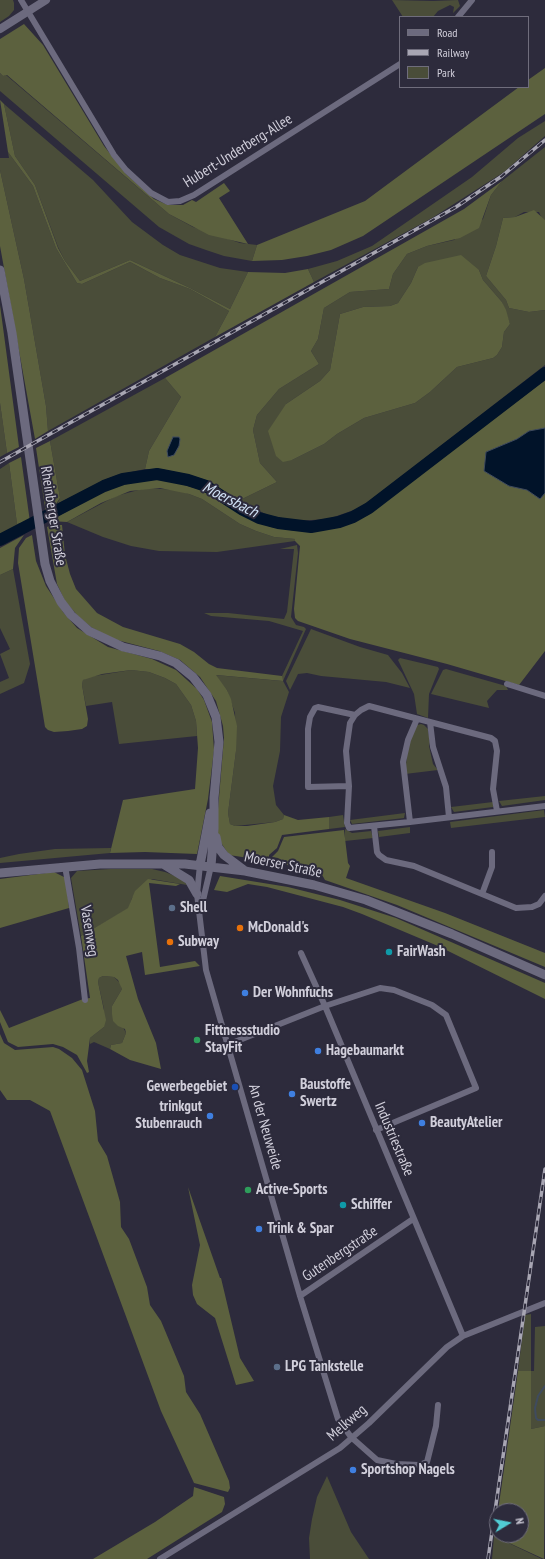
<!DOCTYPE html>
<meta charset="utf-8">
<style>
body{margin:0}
#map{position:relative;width:545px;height:1559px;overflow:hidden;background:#2d2b3c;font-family:"PT Sans Narrow",sans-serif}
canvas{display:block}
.legend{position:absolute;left:399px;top:16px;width:130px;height:72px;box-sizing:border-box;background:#2d2b3c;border:1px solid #6f6d7c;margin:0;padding:5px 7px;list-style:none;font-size:12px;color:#d1cfdb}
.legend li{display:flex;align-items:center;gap:8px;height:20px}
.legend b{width:20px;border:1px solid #6f6d7c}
.north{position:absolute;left:489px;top:1503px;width:40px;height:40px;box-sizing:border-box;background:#2d2b3c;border:1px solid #6f6d7c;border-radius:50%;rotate:80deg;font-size:11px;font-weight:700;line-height:16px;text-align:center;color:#d1cfdb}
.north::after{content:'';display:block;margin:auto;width:14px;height:18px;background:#51ccd4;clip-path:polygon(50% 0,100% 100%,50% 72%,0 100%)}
</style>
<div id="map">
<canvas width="545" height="1559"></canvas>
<ul class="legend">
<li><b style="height:5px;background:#6c6a7e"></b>Road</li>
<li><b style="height:5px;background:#a8a6b3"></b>Railway</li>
<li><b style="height:11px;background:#4a4d39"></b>Park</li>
</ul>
<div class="north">N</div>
</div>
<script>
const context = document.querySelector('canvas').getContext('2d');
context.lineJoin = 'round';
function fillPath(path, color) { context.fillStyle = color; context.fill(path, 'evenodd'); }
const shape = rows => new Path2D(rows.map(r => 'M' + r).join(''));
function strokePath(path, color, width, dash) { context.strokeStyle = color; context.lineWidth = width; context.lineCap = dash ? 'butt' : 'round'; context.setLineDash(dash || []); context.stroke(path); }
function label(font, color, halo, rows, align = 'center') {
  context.font = font + ' "PT Sans Narrow",sans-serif'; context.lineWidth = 4; context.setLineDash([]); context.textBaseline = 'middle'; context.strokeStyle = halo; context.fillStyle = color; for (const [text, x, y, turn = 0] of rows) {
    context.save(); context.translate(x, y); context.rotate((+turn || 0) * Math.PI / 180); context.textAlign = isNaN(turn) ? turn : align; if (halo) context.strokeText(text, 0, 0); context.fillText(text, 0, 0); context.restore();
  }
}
fillPath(shape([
 [0,0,13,0,14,3,14,10,9,16,0,22],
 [392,0,433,1,458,0,460,6,453,13,454,7,450,5,438,11,433,17,403,17],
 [0,73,3,76,6,75,169,214,193,227,240,243,257,245,252,261,224,256,206,250,189,244,159,227,0,91],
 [4,104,93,180,132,222,163,245,180,255,220,268,248,272,230,309,190,288,130,260,80,281,65,261,58,247,35,185,15,156],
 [545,121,545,136,504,172,432,218,314,282,308,269,337,261,372,246,472,177,518,138],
 [545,147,545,220,542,219,539,212,524,212,515,217,503,218,496,246,486,276,506,300,509,308,529,312,545,310,545,365,372,499,357,509,328,519,296,521,268,515,238,501,277,482,260,463,253,430,257,415,279,389,319,364,311,351,318,339,324,308,350,292,389,289,393,274,407,254,427,246,454,240,483,219,491,195,502,181],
 [418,267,479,270,483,280,502,302,510,324,504,332,502,347,497,355,493,358,457,367,430,392,415,403,364,418,337,434,324,444,292,460,286,404,320,381,330,370,340,314,363,307,390,306,398,303,411,283],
 [8,152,33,186,56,248,77,283,82,284,130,262,160,278,190,289,229,311,215,337,48,431,46,406,24,279,0,170,0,158,9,158],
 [165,378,181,397,149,451,145,469,117,475,102,481,57,504,60,498,50,441],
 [0,403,7,453,0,457],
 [9,463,17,524,22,524,0,535,0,469],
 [146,488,177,490,189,494,202,499,240,524,256,531,274,537,295,539,295,541,217,552,159,551,131,546,103,537,67,522,116,496],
 [297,545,298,553,291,617,296,625,304,627,306,629,283,681,289,692,281,717,280,751,273,786,276,805,284,815,283,819,275,822,235,826,230,824,228,813,236,751,235,713,227,690,215,675,282,681,282,676,303,631,269,621,211,616,204,613,228,613,284,619,287,612,294,549,280,549],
 [13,569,30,664,24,683,0,694,0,682,9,678,0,654,10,649,0,628,0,575],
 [311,629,360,647,388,655,402,673,410,688,386,682,321,676,307,673,298,674,290,690,286,681],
 [400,658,438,667,439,669,429,694,428,718,417,714,414,694,399,662,398,660],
 [446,669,506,686,508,690,497,690,487,701,489,708,431,694,443,670],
 [131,670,149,672,165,678,176,684,191,705,196,721,197,736,119,744,112,702,86,706,82,685,83,680,88,677],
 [421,724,424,725,428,729,430,742,429,746,433,764,438,770,405,774,408,745,417,725],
 [545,796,545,800,502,806,499,801],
 [493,802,493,807,454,812,451,807],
 [544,810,545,817,451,828,450,822],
 [405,813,404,818,352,824,350,820],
 [343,815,345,827,329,829,329,817],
 [410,827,410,833,379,837,378,831],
 [345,829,352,833,371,831,373,838,345,841],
 [111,848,110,853,0,863,0,858,19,854,55,849],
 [110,869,152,869,165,872,183,879,187,885,152,879,132,898,129,908,81,936,71,878,77,871],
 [103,976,114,977,121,984,122,989,112,1006,126,1033,122,1043,111,1045,110,1049,94,1042,90,1044,90,1038,104,1027,104,1009,98,982,99,978],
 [531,1314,531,1371,534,1371,535,1327,545,1326,545,1426,531,1429,531,1371,518,1371,525,1315],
 [327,1476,351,1532,369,1559,310,1559,309,1538,312,1519,317,1497],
 [494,1536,542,1559,492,1559]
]), '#4a4d39');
fillPath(shape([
 [24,24,43,45,104,146,126,174,154,199,168,205,183,205,192,200,196,202,224,183,230,191,219,198,248,244,209,235,169,214,7,75,3,76,0,73,0,39],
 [545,68,545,114,542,116,363,236,331,250,307,256,282,260,252,261,257,245,365,201,519,87,528,87,528,80],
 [0,100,4,104,15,156,35,185,58,248,65,261,80,281,130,260,190,288,230,309,248,272,285,273,308,269,314,282,215,337,229,311,190,289,160,278,132,263,130,262,82,284,77,283,56,248,33,186,8,152],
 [0,170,24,279,46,406,48,431,35,439,0,246],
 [502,181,491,195,479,228,460,238,427,246,407,254,393,274,389,289,350,292,324,308,318,339,311,351,319,364,279,389,257,415,253,430,260,463,277,482,238,501,209,481,190,475,161,469,145,469,149,451,181,397,165,378,464,209],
 [534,210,545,220,545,310,529,312,509,308,506,300,486,276,496,246,503,218,515,217],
 [461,255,479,270,483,280,502,302,506,310,510,324,504,332,502,347,497,355,493,358,457,367,430,392,415,403,364,418,337,434,324,444,292,460,283,462,276,456,268,431,286,404,320,381,330,370,340,314,363,307,390,306,398,303,411,283,418,267,425,263],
 [0,305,19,447,7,453,0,403],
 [545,380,545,428,529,431,517,439,486,452,484,471,509,486,527,490,540,499,545,493,545,651,519,685,447,664,350,639,298,621,295,618,294,609,300,546,295,541,295,539,274,537,256,531,240,524,202,499,189,494,160,488,130,491,101,503,67,522,50,521,94,496,117,486,152,479,167,480,201,490,252,520,271,527,296,531,317,531,351,523,368,515],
 [50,441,60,498,52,510,46,514,36,448],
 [21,457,30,522,17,524,9,463],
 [51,525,62,525,65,555,70,574,76,589,97,613,123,627,180,644,194,652,209,664,217,668,282,676,283,681,216,675,227,690,231,699,237,726,236,751,228,813,230,824,235,826,247,826,275,822,283,819,284,815,298,820,329,817,329,829,282,835,277,848,269,855,269,860,276,860,275,862,229,855,218,838,217,821,224,738,223,726,216,701,200,677,180,660,159,651,113,639,91,627,78,616,65,601,57,584,47,527],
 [24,535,15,548,13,569,0,575,0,548],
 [32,535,36,561,46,586,63,612,77,628,108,647,152,659,176,670,197,689,204,700,212,722,214,750,208,799,197,854,145,852,110,853,123,800,195,789,198,748,196,721,191,705,176,684,165,678,149,672,131,670,102,674,83,680,82,685,88,719,87,726,82,729,68,731,54,732,48,730,45,727,18,563,19,548,26,538],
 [344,830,348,863,350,866,346,878,445,913,545,953,545,967,397,905,325,880,321,873,283,864,278,858,272,857,278,851,284,837],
 [54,872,66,878,69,908,0,928,0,879],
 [220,876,288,887,340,900,396,918,545,983,545,999,438,946,362,914,343,907,267,887,248,884,227,892,214,890],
 [148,879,180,884,176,886,149,883,160,967,195,961,200,966,145,975,142,952,126,956,138,999,156,1043,161,1069,130,1060,110,1049,111,1045,122,1043,126,1033,125,1029,118,1026,113,1021,112,1014,112,1006,122,989,118,980,114,977,103,976,99,978,98,982,106,1020,104,1027,90,1038,87,1061,89,1072,87,1073,77,1055,63,1047,53,1044,18,1047,8,1042,0,1022,0,1010,9,1028,83,999,90,998,81,936,128,908,135,891],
 [0,1034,4,1043,15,1050,53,1047,59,1049,72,1058,82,1070,95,1111,98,1141,107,1156,120,1202,121,1227,129,1239,147,1287,150,1305,161,1321,184,1376,186,1392,200,1414,229,1481,230,1488,228,1492,194,1483,161,1411,50,1111,30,1100,7,1100,0,1090],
 [188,1187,220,1278,221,1278,240,1358,254,1381,236,1385,215,1318,197,1304,193,1295,192,1285,200,1245],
 [518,1371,531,1371,531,1429,545,1426,544,1559,494,1536,497,1515,497,1535,521,1535,521,1511,498,1511],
 [194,1487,224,1497,225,1504,222,1512,147,1559,93,1559,155,1522,193,1496]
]), '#5c613e');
const water = shape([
 [545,428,545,493,540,499,527,490,509,486,484,471,486,452,517,439,529,431,545,428],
 [173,437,179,437,180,439,179,446,174,455,168,457,167,451,173,437]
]);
fillPath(water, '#011329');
strokePath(water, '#3f4b5e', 1);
strokePath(shape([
 [545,1386,538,1396,535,1408,536,1418,538,1420,545,1420]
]), '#3f4b5e', 2);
strokePath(shape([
 [0,540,104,486,123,479,157,474,188,480,206,486,243,510,259,518,278,523,311,527,339,522,353,517,369,508,545,373]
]), '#011329', 12);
strokePath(shape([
 [21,0,114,155,126,170,151,193,168,202,180,201,194,195,400,64],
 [458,17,472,0],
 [507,684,545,696],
 [430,722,433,747,446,787,449,817],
 [349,786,308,787,308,729,310,717,315,708,318,707,355,715],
 [497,811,493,789,497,751,495,741,491,738,369,706,361,710,355,715,350,723,346,751,349,786,347,823,349,828,410,822,545,806],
 [410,822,403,762,408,740,417,719],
 [374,826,377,852,379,855,386,860,414,866,516,908,532,907,539,904,545,896],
 [200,865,197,894,206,970,300,1296,338,1419,351,1437,377,1460,396,1464,419,1465,427,1462,436,1426,438,1405],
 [65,866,79,948,85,1000],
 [482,894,492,867,492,852],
 [201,909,211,866],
 [301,953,325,1006,463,1336],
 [227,1045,325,1006,380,988,394,990,432,1005,446,1015,476,1088,376,1130],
 [300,1296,413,1219],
 [160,1559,340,1448,369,1423,447,1347,463,1336,545,1303]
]), '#6c6a7e', 6);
strokePath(shape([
 [0,29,46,0]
]), '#6c6a7e', 8);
strokePath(shape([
 [0,270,12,333,45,564,50,581,61,602,71,615,89,631,123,647,160,656,176,663,193,677,207,695,216,717,219,742,214,798,214,829,211,866],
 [216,837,218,847,224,855,244,870],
 [163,864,189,880,197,894],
 [200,865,210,813],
 [0,873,100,864,185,864,245,871,314,885,366,900,452,934,545,975]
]), '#6c6a7e', 9);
const rail = shape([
 [0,462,456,207,502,176,545,140],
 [488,1559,545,1169]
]);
strokePath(rail, '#a8a6b3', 3.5);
strokePath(rail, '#2d2b3c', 2, [6]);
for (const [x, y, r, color] of [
 [172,908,4,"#5c6f8a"],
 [240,928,4,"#e8710a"],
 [170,942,4,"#e8710a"],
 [389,952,4,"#0f9aa8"],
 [245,993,4,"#3f7fe0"],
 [197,1040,4,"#2e9e5b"],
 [318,1051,4,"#3f7fe0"],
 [235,1087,4,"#1a4fb4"],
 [292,1094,4,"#3f7fe0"],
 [210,1116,4,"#3f7fe0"],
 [422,1123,4,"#3f7fe0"],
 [248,1190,4,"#2e9e5b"],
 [343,1205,4,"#0f9aa8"],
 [259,1229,4,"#3f7fe0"],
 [277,1367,4,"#5c6f8a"],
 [353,1470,4,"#3f7fe0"]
]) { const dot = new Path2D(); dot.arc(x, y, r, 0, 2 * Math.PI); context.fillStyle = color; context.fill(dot); strokePath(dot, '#2d2b3c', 1.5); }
label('15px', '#d1cfdb', '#2d2b3c', [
 ["Hubert-Underberg-Allee",238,151,-32],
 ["Rheinberger Straße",53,516,81],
 ["Moerser Straße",283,865,12],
 ["Vasenweg",89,931,81],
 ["An der Neuweide",265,1127,74],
 ["Industriestraße",394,1139,67],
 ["Gutenbergstraße",340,1254,-34],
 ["Melkweg",347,1423,-41]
]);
label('bold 15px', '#d1cfdb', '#2d2b3c', [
 ["Shell",180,908],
 ["McDonald's",248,928],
 ["Subway",178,942],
 ["FairWash",397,952],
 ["Der Wohnfuchs",253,993],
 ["Fittnessstudio",205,1031],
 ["StayFit",205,1048],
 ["Hagebaumarkt",326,1051],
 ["Baustoffe",300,1085],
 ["Swertz",300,1102],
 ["Gewerbegebiet",227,1087,"right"],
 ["trinkgut",202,1107,"right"],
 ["Stubenrauch",202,1124,"right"],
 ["BeautyAtelier",430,1123],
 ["Active-Sports",256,1190],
 ["Schiffer",351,1205],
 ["Trink & Spar",267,1229],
 ["LPG Tankstelle",285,1367],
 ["Sportshop Nagels",361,1470]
], 'left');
label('italic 16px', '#d1e2f6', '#2d2b3c', [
 ["Moersbach",230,500,27]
]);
</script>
